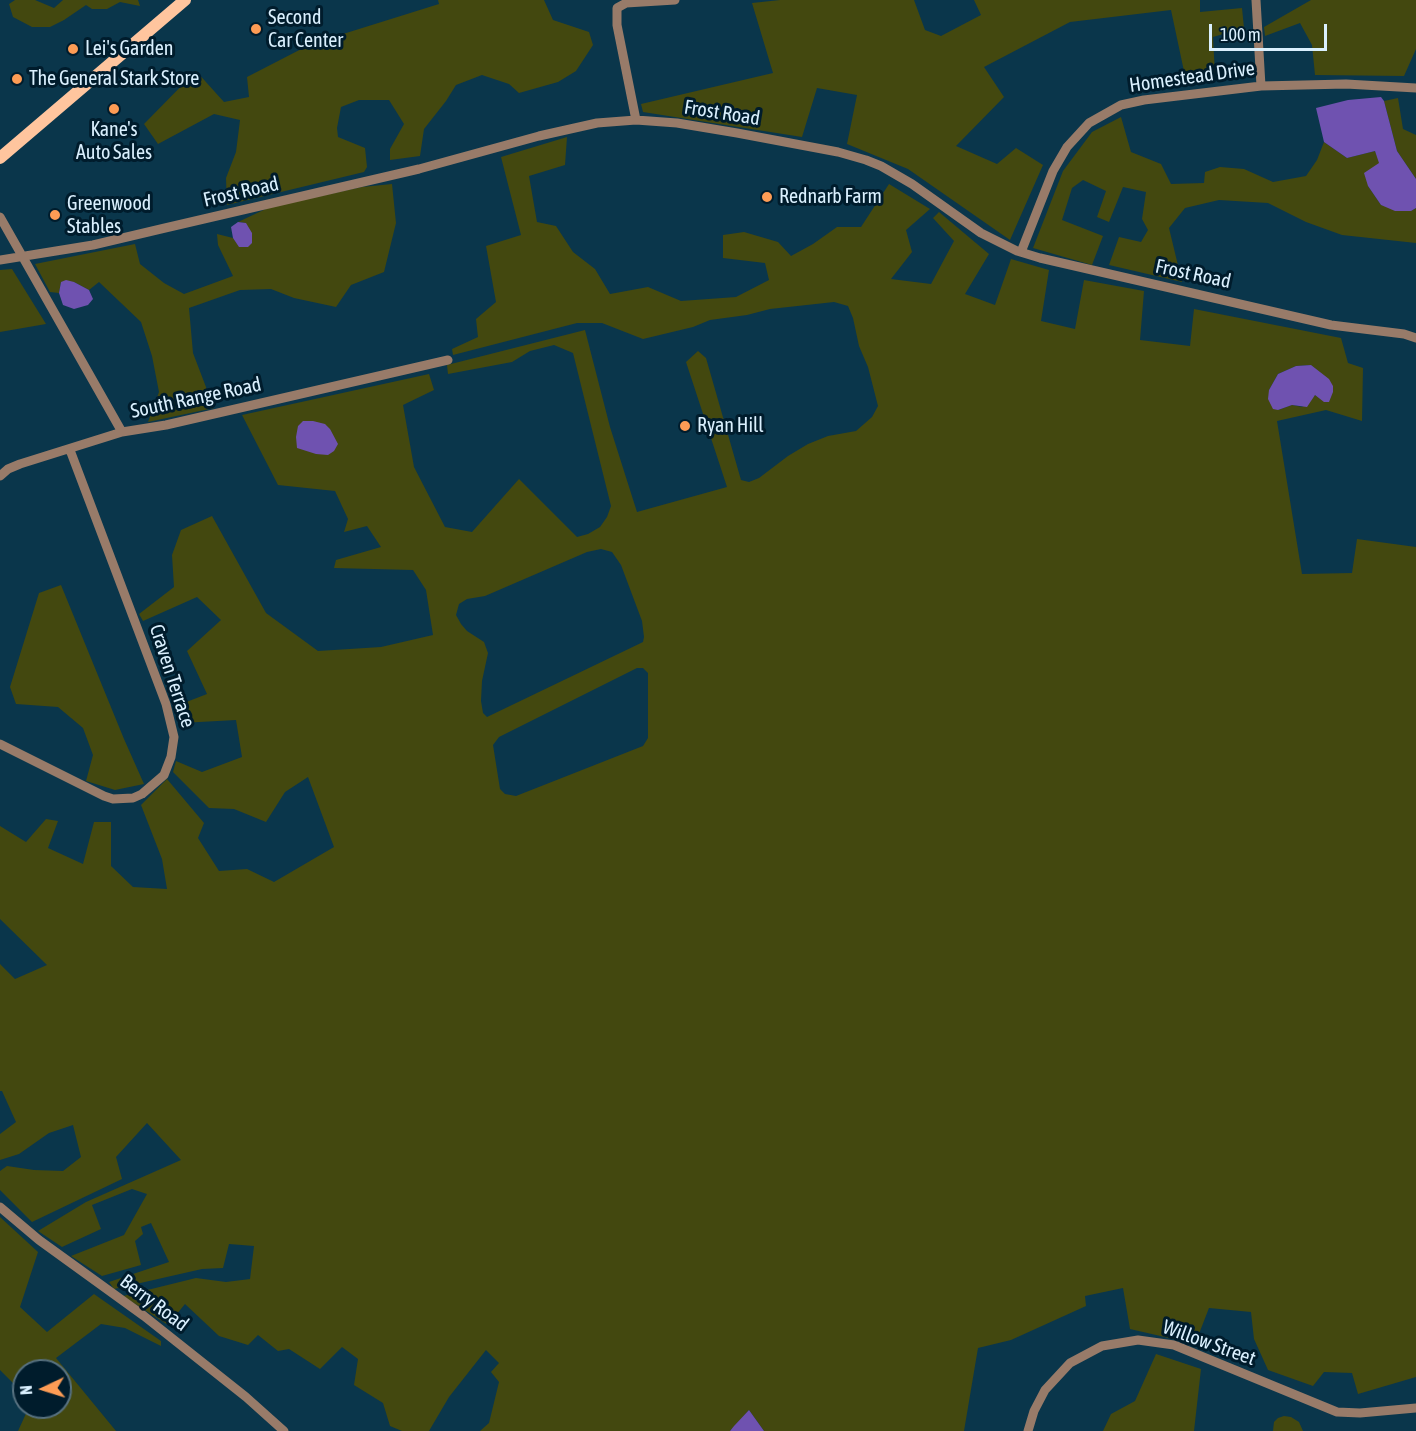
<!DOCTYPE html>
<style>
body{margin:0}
#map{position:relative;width:1416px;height:1431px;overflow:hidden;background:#0a364b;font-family:"Asap Condensed",sans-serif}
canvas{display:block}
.north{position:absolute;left:12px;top:1359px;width:60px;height:60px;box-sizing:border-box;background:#001c2c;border:2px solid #577180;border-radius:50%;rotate:266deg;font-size:16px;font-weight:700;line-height:24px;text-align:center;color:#daf0fe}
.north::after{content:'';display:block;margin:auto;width:21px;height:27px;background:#fd9c55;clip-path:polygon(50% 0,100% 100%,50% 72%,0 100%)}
.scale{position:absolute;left:1209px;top:24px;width:118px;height:27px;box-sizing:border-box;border:3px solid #daf0fe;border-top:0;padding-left:8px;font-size:18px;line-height:21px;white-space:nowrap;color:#daf0fe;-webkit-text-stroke:4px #001c2c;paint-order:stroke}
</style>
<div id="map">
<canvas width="1416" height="1431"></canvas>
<div class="north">N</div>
<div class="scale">100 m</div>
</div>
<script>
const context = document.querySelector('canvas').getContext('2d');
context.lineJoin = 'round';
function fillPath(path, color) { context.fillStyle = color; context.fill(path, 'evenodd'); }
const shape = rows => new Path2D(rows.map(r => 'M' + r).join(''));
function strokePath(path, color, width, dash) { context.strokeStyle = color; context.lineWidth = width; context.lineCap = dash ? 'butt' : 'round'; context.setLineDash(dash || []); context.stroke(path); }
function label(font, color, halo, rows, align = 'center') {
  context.font = font + ' "Asap Condensed",sans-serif'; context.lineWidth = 6; context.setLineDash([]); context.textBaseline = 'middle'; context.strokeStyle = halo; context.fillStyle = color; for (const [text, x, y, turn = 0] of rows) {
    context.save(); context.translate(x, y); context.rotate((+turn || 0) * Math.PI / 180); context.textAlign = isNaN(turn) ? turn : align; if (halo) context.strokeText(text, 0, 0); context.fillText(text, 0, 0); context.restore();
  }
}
fillPath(shape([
 [15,0,35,0,54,8,63,0,138,0,140,6,120,2,107,9,92,9,86,5,64,20,50,27,32,27,13,17,9,4],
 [438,0,544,0,553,20,589,32,593,45,576,71,558,82,519,93,509,84,482,75,456,85,446,101,424,129,420,156,390,160,390,149,404,124,389,100,359,100,341,107,337,128,338,137,365,148,367,167,364,172,227,205,226,178,236,152,240,120,214,114,158,144,144,124,196,71,224,102,249,97,247,77,311,44,439,4],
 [780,0,914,0,925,30,941,36,981,15,974,0,1200,0,1200,12,1242,8,1244,28,1213,37,1215,74,1185,76,1171,10,1070,22,984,67,1004,97,956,146,997,164,1016,148,1043,165,1010,240,908,169,847,144,857,95,817,88,802,137,643,112,641,104,773,73,752,3],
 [1311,0,1416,0,1416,49,1404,76,1315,75,1312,45,1300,23,1265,36,1264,27],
 [1398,98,1403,129,1416,135,1416,179,1397,151,1384,101],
 [1121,117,1131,152,1161,164,1171,184,1204,183,1205,172,1220,167,1244,169,1273,182,1306,176,1317,160,1324,142,1347,158,1375,151,1380,163,1368,186,1381,205,1411,211,1416,208,1416,243,1342,235,1306,222,1268,203,1219,200,1185,208,1169,228,1182,282,1109,265,1119,237,1141,242,1148,230,1142,219,1146,192,1123,187,1109,222,1097,217,1106,191,1083,180,1072,188,1062,220,1103,236,1092,265,1033,248,1063,171,1092,132],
 [567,137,565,165,529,176,537,222,556,226,573,252,595,269,610,294,648,287,681,301,736,297,769,280,765,263,723,258,723,235,744,232,778,242,791,256,813,244,837,227,861,227,889,184,930,209,906,230,912,252,891,279,931,284,954,241,933,218,939,212,989,254,965,294,995,305,1011,259,1049,270,1041,321,1075,329,1084,280,1144,291,1140,340,1190,346,1194,309,1341,338,1348,363,1363,368,1362,421,1326,410,1277,421,1302,574,1352,573,1357,539,1416,547,1416,1377,1358,1394,1352,1373,1324,1372,1313,1386,1268,1370,1254,1339,1251,1312,1209,1308,1195,1344,1130,1329,1123,1288,1085,1296,1086,1306,1011,1340,978,1348,964,1431,764,1431,749,1410,730,1431,480,1431,489,1423,499,1382,491,1372,499,1363,486,1350,449,1397,429,1431,402,1431,390,1426,383,1403,354,1385,358,1359,342,1347,320,1369,289,1349,278,1351,258,1335,248,1345,219,1336,185,1304,168,1325,123,1296,196,1278,226,1282,250,1279,254,1246,229,1244,223,1268,202,1269,114,1289,109,1282,169,1262,151,1223,141,1227,143,1234,135,1241,141,1265,102,1276,71,1256,124,1235,147,1194,132,1189,92,1205,101,1229,62,1247,38,1231,86,1202,181,1160,147,1123,116,1157,122,1179,32,1222,0,1190,0,1171,7,1166,34,1170,63,1171,81,1157,73,1125,49,1133,19,1154,0,1160,0,1134,16,1122,2,1091,0,1091,0,964,15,979,47,965,0,919,0,826,26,842,46,819,58,821,48,848,83,864,94,822,111,822,111,866,133,887,167,889,162,859,141,805,167,779,204,823,198,838,219,871,247,869,274,882,334,847,308,777,285,792,266,822,234,809,209,808,173,772,176,761,202,772,242,757,236,720,181,723,176,706,207,694,187,651,221,620,197,597,143,621,139,614,174,587,172,555,181,530,212,516,266,613,318,651,381,647,433,635,426,590,413,570,334,568,336,560,381,547,367,526,344,532,348,519,335,491,278,485,242,415,429,374,434,390,403,405,414,467,445,527,472,532,519,479,577,537,588,534,600,527,607,517,611,506,573,353,554,345,530,351,512,362,448,374,447,365,585,330,610,427,637,512,727,487,686,362,698,351,706,358,741,480,749,482,759,478,788,456,808,444,828,436,856,431,872,417,878,406,868,367,859,346,853,318,848,306,834,302,770,309,747,315,710,320,693,327,643,339,602,323,577,323,453,355,452,349,478,337,476,319,496,302,486,246,521,235,501,157],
 [1311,365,1323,375,1321,399,1315,395,1302,407,1292,405,1278,410,1269,390,1278,374,1296,366],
 [601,549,612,552,621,565,642,621,644,637,643,642,487,717,483,713,481,701,482,681,488,653,484,642,467,631,461,624,456,615,459,604,467,599,485,596,587,552],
 [637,668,643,668,648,673,648,738,643,746,516,796,505,794,500,789,493,745,499,737],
 [392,184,396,223,384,272,351,285,336,307,294,298,271,289,240,290,189,308,193,353,214,408,148,422,159,392,152,356,141,322,99,282,89,290,74,282,61,282,59,293,50,292,35,264,135,244,140,264,164,283,184,294,233,276,218,245,217,234,233,238,239,246,246,223,238,222,270,207,362,187],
 [12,269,46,324,0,332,0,270],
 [61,585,124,739,144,784,115,790,86,781,93,755,83,728,58,707,16,704,10,687,39,593],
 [0,1217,38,1252,20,1307,47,1332,94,1294,161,1341,161,1346,125,1328,101,1324,56,1358,116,1431,18,1431,29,1407,60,1407,60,1371,24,1371,24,1394,0,1370],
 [1156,1354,1201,1369,1194,1431,1103,1431,1111,1414,1135,1401],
 [1284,1416,1291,1417,1299,1422,1303,1431,1273,1431,1274,1422,1278,1418]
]), '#43480f');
fillPath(shape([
 [1381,97,1384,101,1397,151,1416,179,1416,208,1411,211,1395,211,1381,205,1368,186,1364,173,1379,163,1375,151,1347,158,1324,142,1316,108,1348,100],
 [238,222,246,223,252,233,252,243,248,247,239,247,233,238,231,227],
 [66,280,74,282,89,290,93,299,88,305,74,309,63,305,59,293,61,282],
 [1311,365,1329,379,1333,386,1333,392,1329,402,1324,402,1315,395,1307,407,1292,405,1278,410,1273,409,1268,399,1269,390,1278,374,1296,366],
 [303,421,313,421,325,424,330,429,338,444,334,451,328,455,316,454,297,448,296,437,298,426],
 [749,1410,764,1431,730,1431,734,1426]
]), '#6f52b0');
strokePath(shape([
 [1256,0,1261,86],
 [636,120,617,25,617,8,626,3,675,0],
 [0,217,122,432,166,425,448,360],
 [1021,252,1053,171,1067,147,1089,123,1121,105,1144,100,1261,86,1346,84,1416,88],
 [0,260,93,245,165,228,419,169,539,136,597,123,636,120,677,123,737,133,838,152,866,160,881,166,912,184,981,233,1017,251,1040,258,1331,325,1404,334,1416,338],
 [0,476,8,469,20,464,122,432],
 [0,744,104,796,113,799,133,798,142,794,164,775,171,757,174,737,166,704,70,450],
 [0,1207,39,1240,144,1316,246,1397,284,1431],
 [1028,1431,1034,1411,1045,1390,1070,1363,1102,1346,1138,1340,1174,1345,1337,1412,1360,1413,1416,1408]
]), '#987b69', 9);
strokePath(shape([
 [0,158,185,0]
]), '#ffc59e', 12);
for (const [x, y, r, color] of [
 [256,29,6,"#fd9c55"],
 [73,49,6,"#fd9c55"],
 [17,79,6,"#fd9c55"],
 [114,109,6,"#fd9c55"],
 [767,197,6,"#fd9c55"],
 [55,215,6,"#fd9c55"],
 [685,426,6,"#fd9c55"]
]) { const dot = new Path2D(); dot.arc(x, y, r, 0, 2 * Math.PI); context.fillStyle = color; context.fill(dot); strokePath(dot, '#001c2c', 2); }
label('20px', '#daf0fe', '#001c2c', [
 ["Second",268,18],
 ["Car Center",268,41],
 ["Lei's Garden",85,49],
 ["The General Stark Store",29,79],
 ["Kane's",114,130,"center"],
 ["Auto Sales",114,153,"center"],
 ["Rednarb Farm",779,197],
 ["Greenwood",67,204],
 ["Stables",67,227],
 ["Ryan Hill",697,426]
], 'left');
label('20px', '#daf0fe', '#001c2c', [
 ["Homestead Drive",1192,77,-8],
 ["Frost Road",722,113,9],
 ["Frost Road",241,192,-13],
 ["Frost Road",1193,274,12],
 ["South Range Road",196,398,-12],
 ["Craven Terrace",172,676,72],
 ["Berry Road",154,1303,37],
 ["Willow Street",1209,1343,20]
]);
</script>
